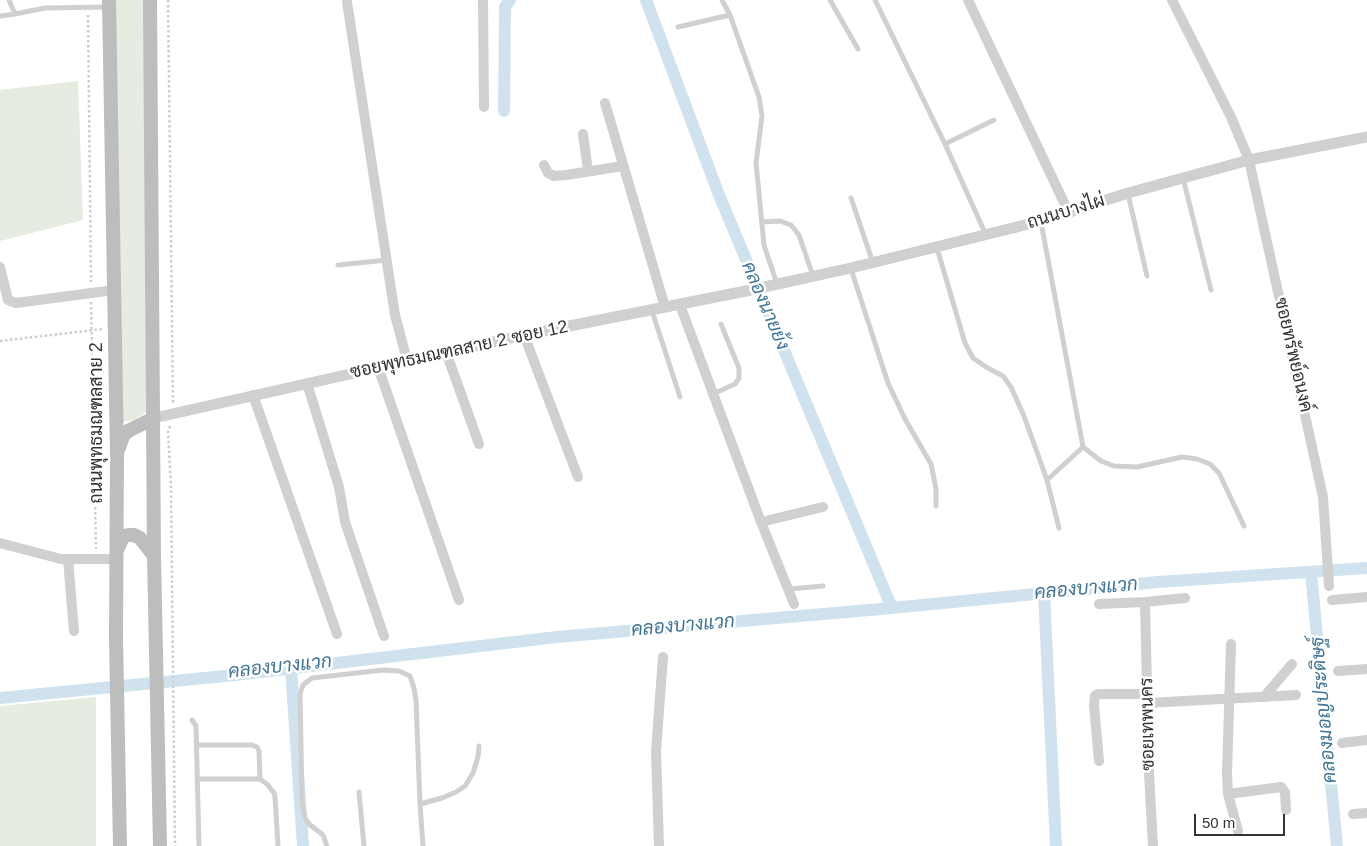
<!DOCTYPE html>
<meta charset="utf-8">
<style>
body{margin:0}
#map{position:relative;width:1367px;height:846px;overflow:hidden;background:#fff;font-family:Arial,sans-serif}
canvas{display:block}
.scale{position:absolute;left:1194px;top:814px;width:91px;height:22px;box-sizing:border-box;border:2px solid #333;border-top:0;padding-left:6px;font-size:15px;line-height:18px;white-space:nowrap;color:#333;-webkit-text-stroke:4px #fff;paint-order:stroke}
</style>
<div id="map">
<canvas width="1367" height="846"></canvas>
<div class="scale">50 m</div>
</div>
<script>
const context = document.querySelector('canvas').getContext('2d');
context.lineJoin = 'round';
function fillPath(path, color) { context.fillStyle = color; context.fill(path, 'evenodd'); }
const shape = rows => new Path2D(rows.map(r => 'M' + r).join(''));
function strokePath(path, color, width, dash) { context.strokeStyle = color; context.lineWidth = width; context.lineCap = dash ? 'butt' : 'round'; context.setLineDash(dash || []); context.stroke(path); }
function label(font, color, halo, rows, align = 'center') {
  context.font = font + ' Arial,Sarabun,sans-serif'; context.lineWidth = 5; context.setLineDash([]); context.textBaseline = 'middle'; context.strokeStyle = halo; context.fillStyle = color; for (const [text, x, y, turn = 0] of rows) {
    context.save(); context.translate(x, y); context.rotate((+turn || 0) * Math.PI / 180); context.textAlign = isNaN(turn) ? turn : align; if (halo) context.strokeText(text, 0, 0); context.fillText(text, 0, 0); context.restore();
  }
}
fillPath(shape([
 [115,0,144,0,146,412,134,420,122,422],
 [78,81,83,220,0,241,0,90],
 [96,697,96,846,0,846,0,706]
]), '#e6ecdf');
strokePath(shape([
 [646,0,719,195,892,608],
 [504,111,505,7,510,0],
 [1311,573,1337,846],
 [1044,593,1056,846],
 [291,668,303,846],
 [0,698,235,675,557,637,881,609,1158,582,1367,568]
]), '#cfe2ee', 12);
strokePath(shape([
 [168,0,173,403],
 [88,15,91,282],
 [91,302,96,549],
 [0,341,103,329],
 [170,426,168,432,171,488,175,846]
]), '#cdcdcd', 2.5, [2.5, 2.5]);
strokePath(shape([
 [9,0,15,14,45,8,108,7],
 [722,0,730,15,759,97,762,116,756,163,764,245,777,284],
 [830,0,858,49],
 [875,0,945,144,986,235],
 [0,16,15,14],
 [678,27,730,15],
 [945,144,994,120],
 [1183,178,1211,290],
 [1128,194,1147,276],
 [851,198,873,263],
 [762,222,780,221,791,225,799,235,813,276],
 [1041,222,1083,447,1101,461,1114,466,1137,467,1182,457,1197,459,1210,464,1219,473,1244,526],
 [937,248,965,343,973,358,986,367,1003,376,1011,387,1024,416,1047,480,1059,528],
 [338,265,387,260],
 [851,269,888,383,905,419,931,464,936,489,936,506],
 [652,311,680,397],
 [713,394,735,384,739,378,739,368,721,324],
 [1047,480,1083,447],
 [789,589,823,586],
 [192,720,196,726,199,846],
 [197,745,252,745,257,747,259,751,260,779],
 [197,779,260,779,267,784,274,793,275,797,278,846],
 [359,792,364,846],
 [327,846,323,835,309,824,305,818,302,803,300,694,303,685,312,678,383,670,399,671,410,676,414,688,416,700,420,804],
 [423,846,420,804,442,798,456,792,465,786,473,773,478,757,479,746]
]), '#d0d0d0', 5);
strokePath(shape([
 [483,0,484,107],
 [968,0,1069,213],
 [1172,0,1231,117,1249,160,1323,497,1329,586],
 [347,2,395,315,407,360],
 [605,103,665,307],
 [583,134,588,171],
 [544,165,548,173,554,176,566,175,623,166],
 [0,267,8,300,16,303,114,290],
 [680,305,761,522,794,604],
 [524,335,578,477],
 [446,352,479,444],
 [378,367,459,600],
 [307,383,339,487,345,522,384,636],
 [253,395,337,634],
 [761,522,823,507],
 [0,543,61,559,115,559],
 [68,559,74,631],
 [1332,600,1367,597],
 [1145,602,1149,773,1153,846],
 [1099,604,1145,602,1185,598],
 [1231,644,1227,773,1228,794,1238,831],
 [1338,671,1367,669],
 [1264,697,1292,664],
 [1147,703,1296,695],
 [1342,743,1367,740],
 [1099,761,1094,705,1095,696,1098,694,1148,694],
 [1228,794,1281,787,1285,792,1286,810],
 [1353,814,1367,813],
 [659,846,656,751,663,657]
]), '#d0d0d0', 10);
strokePath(shape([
 [154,418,524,335,746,291,851,268,1041,221,1128,193,1249,160,1367,137]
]), '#d0d0d0', 11);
strokePath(shape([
 [109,0,117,454,116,638,120,846],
 [150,0,154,556,160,846],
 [119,448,123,436,128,431,154,418],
 [117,550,123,537,128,535,134,535,140,538,154,556]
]), '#bdbdbd', 14);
label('18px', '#333', '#fff', [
 ["ถนนบางไผ่",1066,212,-17],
 ["ซอยพุทธมณฑลสาย 2 ซอย 12",459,350,-12],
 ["ซอยทรัพย์อนงค์",1293,355,77],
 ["ถนนพุทธมณฑลสาย 2",97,423,-90],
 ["ซอยเทพนคร",1148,724,-91]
]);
label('italic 19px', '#3f7597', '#fff', [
 ["คลองนายย้ง",765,306,67],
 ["คลองบางแวก",1086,589,-5],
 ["คลองบางแวก",683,626,-5],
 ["คลองบางแวก",280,667,-6],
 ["คลองมอญประดิษฐ์",1324,710,-95]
]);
</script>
